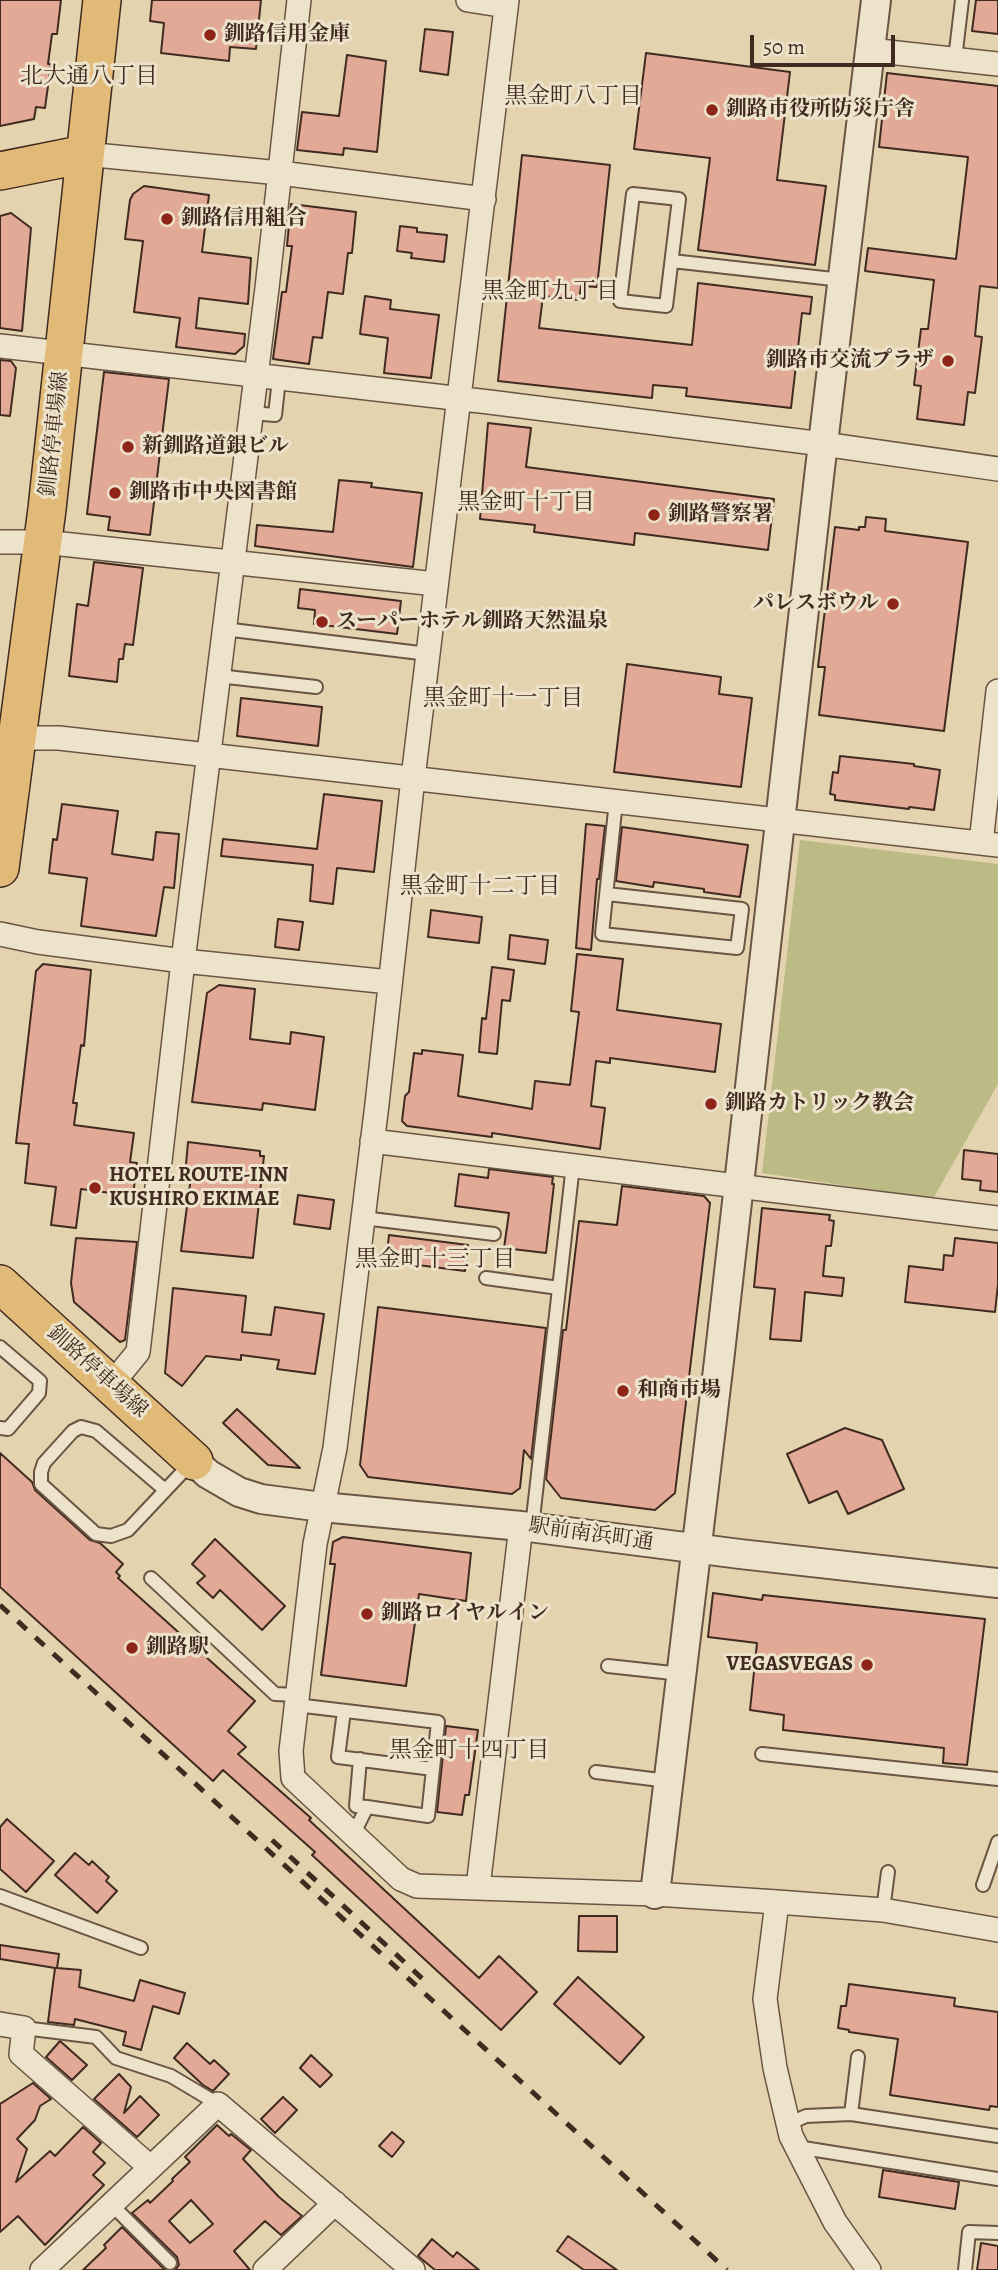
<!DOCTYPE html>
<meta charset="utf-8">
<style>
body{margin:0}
#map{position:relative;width:998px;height:2270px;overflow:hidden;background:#e3d4af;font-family:Alegreya,serif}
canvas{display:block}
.scale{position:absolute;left:750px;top:35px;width:145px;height:32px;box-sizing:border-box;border:4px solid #412a20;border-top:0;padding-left:9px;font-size:21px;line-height:24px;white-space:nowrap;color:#412a20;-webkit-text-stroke:5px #ede3cb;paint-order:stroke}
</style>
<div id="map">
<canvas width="998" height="2270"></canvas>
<div class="scale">50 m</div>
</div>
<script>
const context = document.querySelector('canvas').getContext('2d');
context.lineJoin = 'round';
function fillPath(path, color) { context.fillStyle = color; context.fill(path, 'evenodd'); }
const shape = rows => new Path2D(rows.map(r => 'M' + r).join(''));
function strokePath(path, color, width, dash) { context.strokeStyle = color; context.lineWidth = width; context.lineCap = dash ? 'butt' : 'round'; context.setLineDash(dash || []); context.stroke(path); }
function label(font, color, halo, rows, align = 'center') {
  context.font = font + ' Alegreya,"Noto Serif JP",serif'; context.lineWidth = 6; context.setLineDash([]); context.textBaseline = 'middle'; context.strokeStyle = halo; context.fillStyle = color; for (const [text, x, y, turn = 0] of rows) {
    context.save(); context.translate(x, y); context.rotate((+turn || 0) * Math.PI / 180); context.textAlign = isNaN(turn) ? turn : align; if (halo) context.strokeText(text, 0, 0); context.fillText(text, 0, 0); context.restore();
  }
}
fillPath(shape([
 [800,840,998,864,998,1084,933,1199,762,1173]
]), '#bcbb85');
const building = shape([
 [0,0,61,0,57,34,52,34,48,64,51,64,45,108,36,107,34,119,0,126,0,0],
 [152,0,261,0,256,49,230,47,229,61,161,53,164,23,150,21,152,0],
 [976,0,998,0,998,34,972,31,976,0],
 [425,29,453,32,448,75,420,71,425,29],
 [646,53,790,72,777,180,826,186,815,265,698,250,710,158,634,149,646,53],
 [347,55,386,61,377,152,344,148,343,155,297,150,302,112,339,116,347,55],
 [887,73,998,86,998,288,980,286,975,336,982,337,975,393,968,392,964,425,917,419,921,386,914,385,921,329,928,329,934,280,865,271,868,248,956,259,968,157,879,147,887,73],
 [522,155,610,165,597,287,581,286,579,300,543,296,539,328,692,345,698,283,812,297,810,314,802,313,791,408,686,396,687,388,653,385,652,398,498,381,522,155],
 [144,186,209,195,202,252,251,258,248,304,199,298,196,328,245,334,244,346,235,354,176,347,180,318,134,312,143,241,125,239,130,200,133,194,144,186],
 [291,204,356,212,352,253,348,253,343,294,328,292,322,338,313,337,309,364,273,359,282,292,286,292,292,246,287,246,291,204],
 [11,213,31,228,22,331,0,328,0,216,11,213],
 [400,226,417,228,417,232,447,235,444,262,411,258,412,253,397,251,400,226],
 [365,296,391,300,390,309,439,315,431,378,384,373,388,338,360,334,365,296],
 [0,360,11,361,16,368,10,416,0,415,0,360],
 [104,372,169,379,150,535,108,530,110,517,87,514,104,372],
 [488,423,531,428,526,467,774,499,768,550,635,533,634,545,534,532,535,525,480,519,488,423],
 [339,480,372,483,371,487,422,493,413,567,255,546,257,525,333,532,339,480],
 [866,517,886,519,885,531,968,542,944,731,819,715,825,667,818,667,835,527,859,530,859,527,865,527,866,517],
 [94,562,143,568,133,645,125,644,123,659,119,659,117,682,69,676,77,604,88,606,94,562],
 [300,589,401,601,397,634,314,624,315,610,298,608,300,589],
 [627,664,721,677,719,694,752,698,741,787,614,772,627,664],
 [241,698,322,707,318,746,237,736,241,698],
 [840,756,914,764,914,766,940,770,934,810,909,807,909,809,835,800,835,795,830,794,833,772,838,773,840,756],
 [324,794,382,801,374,872,337,868,333,904,310,901,313,865,221,856,223,839,317,849,324,794],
 [62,804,118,811,112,854,153,860,156,832,179,834,174,888,164,887,156,936,81,926,87,878,49,873,53,839,57,840,62,804],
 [586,824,605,826,599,879,597,879,591,950,576,948,586,824],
 [622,827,748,845,740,897,704,892,704,889,654,882,653,887,616,881,622,827],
 [431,910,482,917,479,943,428,937,431,910],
 [278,919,303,922,299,950,275,947,278,919],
 [510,935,548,940,545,964,508,959,510,935],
 [577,954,623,959,617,1010,721,1024,715,1072,610,1058,610,1063,596,1061,591,1106,605,1108,600,1149,492,1133,492,1137,407,1126,402,1121,405,1096,409,1092,414,1053,422,1054,422,1050,463,1055,458,1096,532,1109,535,1081,570,1085,579,1012,571,1011,577,954],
 [43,964,91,970,84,1046,81,1045,73,1103,77,1103,74,1125,134,1133,130,1162,137,1163,133,1196,81,1189,76,1228,51,1225,56,1187,25,1183,29,1144,16,1143,36,971,43,964],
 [492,967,514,970,510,1001,502,1000,497,1054,479,1052,482,1018,486,1019,492,967],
 [219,985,255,989,250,1039,290,1044,291,1032,324,1037,315,1110,263,1103,262,1110,192,1102,207,993,219,985],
 [188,1142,260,1151,260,1156,264,1156,253,1258,181,1251,191,1177,185,1176,188,1142],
 [964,1150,998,1154,998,1192,980,1190,981,1181,962,1179,964,1150],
 [489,1169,553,1177,552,1184,554,1184,546,1253,504,1248,509,1213,455,1206,459,1174,488,1178,489,1169],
 [622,1186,704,1196,710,1203,675,1493,655,1510,561,1498,546,1479,563,1330,566,1330,579,1221,617,1225,622,1186],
 [298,1195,334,1200,330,1229,294,1224,298,1195],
 [762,1208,830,1215,829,1220,834,1221,831,1246,826,1246,823,1276,844,1278,842,1296,805,1292,801,1341,770,1339,775,1289,754,1287,762,1208],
 [389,1235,468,1245,465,1271,386,1261,389,1235],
 [76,1238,137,1242,125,1340,120,1342,74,1302,71,1283,76,1238],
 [955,1238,998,1243,998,1284,995,1312,905,1302,909,1266,943,1270,944,1255,953,1256,955,1238],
 [173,1288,246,1296,242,1332,271,1335,275,1307,324,1314,315,1374,277,1369,279,1360,241,1355,241,1360,206,1356,182,1386,165,1373,173,1288],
 [378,1307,546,1328,531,1459,524,1450,520,1488,512,1494,368,1477,360,1465,378,1307],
 [237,1409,300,1468,268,1465,223,1423,237,1409],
 [845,1428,882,1440,904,1489,848,1514,837,1491,809,1503,787,1454,845,1428],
 [0,1453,32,1482,35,1490,90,1540,100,1543,123,1564,116,1572,120,1576,118,1578,255,1701,228,1731,246,1747,238,1754,311,1818,309,1820,479,1978,499,1956,537,1992,501,2030,312,1855,315,1852,223,1770,213,1781,0,1587,0,1453],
 [343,1537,471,1553,466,1601,419,1594,406,1686,321,1675,335,1564,330,1564,333,1542,343,1537],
 [215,1539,285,1606,262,1630,220,1590,213,1598,197,1583,205,1576,192,1564,215,1539],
 [713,1593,762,1600,763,1595,985,1619,967,1765,943,1763,944,1748,783,1730,784,1715,750,1710,757,1643,708,1637,713,1593],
 [446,1726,478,1730,469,1795,465,1795,462,1815,437,1812,446,1726],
 [7,1819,54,1861,26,1892,0,1869,0,1827,7,1819],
 [75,1853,89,1865,92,1861,109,1877,106,1881,117,1891,97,1913,55,1875,75,1853],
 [579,1916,617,1916,617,1952,578,1951,579,1916],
 [0,1945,59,1954,57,1968,81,1970,79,1987,134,2001,140,1980,185,1993,179,2014,153,2006,141,2050,123,2045,126,2032,75,2019,74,2025,48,2022,55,1968,0,1959,0,1945],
 [578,1977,644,2037,620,2064,554,2004,578,1977],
 [849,1984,955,1998,954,2006,998,2012,998,2107,990,2106,989,2110,890,2095,898,2039,849,2032,849,2030,838,2028,841,2006,846,2006,849,1984],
 [60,2041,87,2065,72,2080,46,2057,60,2041],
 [187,2043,210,2064,214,2060,229,2074,213,2091,203,2085,174,2058,187,2043],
 [311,2055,332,2075,320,2087,300,2068,311,2055],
 [119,2074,131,2087,124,2113,140,2096,159,2115,137,2137,94,2099,119,2074],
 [33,2083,51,2099,40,2106,35,2120,17,2139,27,2149,16,2182,50,2151,55,2156,83,2127,101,2143,93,2152,105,2163,93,2175,104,2185,45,2245,18,2216,0,2232,0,2104,33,2083],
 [283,2097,297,2110,275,2133,261,2119,283,2097],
 [217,2125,229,2136,231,2134,251,2150,243,2159,279,2197,302,2216,281,2235,265,2221,234,2251,250,2270,175,2270,179,2265,177,2257,132,2213,148,2200,150,2203,173,2181,172,2179,190,2162,185,2157,217,2125],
 [191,2200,213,2224,190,2243,169,2221,191,2200],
 [392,2132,404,2142,392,2157,379,2146,392,2132],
 [883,2170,959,2182,955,2209,879,2197,883,2170],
 [122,2227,165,2270,83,2270,106,2248,104,2245,122,2227],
 [568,2236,617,2270,584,2270,557,2251,568,2236],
 [432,2239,453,2257,457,2252,479,2270,435,2270,418,2256,432,2239],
 [981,2243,998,2246,998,2270,977,2270,981,2243]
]);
fillPath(building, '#e2aa96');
strokePath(building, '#412a20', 2);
const service = shape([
 [955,59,962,0],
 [633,194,679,199,666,306,620,301,633,194],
 [672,261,842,280],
 [251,413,275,415,279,379],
 [224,629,428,654],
 [218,676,316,687],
 [607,894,742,909,737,948,602,934,616,801],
 [363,1218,494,1234],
 [486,1278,559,1288],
 [0,1347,40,1381,39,1393,8,1429,0,1428],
 [165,1490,96,1431,81,1427,73,1431,44,1463,41,1472,41,1484,96,1534,111,1536,128,1530,191,1463],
 [532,1527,573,1165],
 [151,1578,275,1694,297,1695],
 [608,1666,681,1674],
 [296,1705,438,1722,428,1816,367,1807,353,1835],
 [344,1711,338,1757,433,1769],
 [762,1754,998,1779],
 [360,1759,356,1806,367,1807],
 [596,1772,668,1781],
 [983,1885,998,1842],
 [0,1896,141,1948],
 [883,1910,888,1872],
 [24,2028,96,2037,116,2058,171,2076,218,2104],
 [851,2114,858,2057],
 [788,2124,806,2116,851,2114,998,2136],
 [797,2147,998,2179],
 [111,2204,170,2263],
 [965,2270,969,2232,998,2233]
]);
const minor = shape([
 [468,0,506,6],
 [507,0,413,778,377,1104,335,1448,315,1544,291,1751,293,1778,401,1879,417,1886,655,1894,777,1902,883,1910,998,1930],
 [870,50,998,64],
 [85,154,280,173,484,199],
 [0,346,489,402,823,444,998,469],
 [0,542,43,542,436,584],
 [7,738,59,738,998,845],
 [981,843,998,691],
 [0,934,38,942,183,961,390,982],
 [372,1141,998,1218],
 [111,1385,138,1352,183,961,267,288,299,0],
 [478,1887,521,1526],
 [777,1902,765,1999,775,2068,791,2136,835,2222,869,2270],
 [0,2024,24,2028,21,2054,150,2167],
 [42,2270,218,2104,413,2270],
 [265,2270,335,2203]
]);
const tertiary = shape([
 [194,1461,208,1474,239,1492,261,1499,322,1507,521,1526,740,1554,998,1583],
 [655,1894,719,1361,819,477,876,0]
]);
const primary = shape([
 [0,171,85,154],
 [0,868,47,509,102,0],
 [0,1284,194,1461]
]);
strokePath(service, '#6a5444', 16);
strokePath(minor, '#6a5444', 26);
strokePath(tertiary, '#6a5444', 32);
strokePath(primary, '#412a20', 40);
strokePath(service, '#ede3cb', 12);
strokePath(minor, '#ede3cb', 23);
strokePath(tertiary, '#ede3cb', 28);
strokePath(primary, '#e2ba78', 37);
strokePath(shape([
 [0,1605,727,2270],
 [272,1840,426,1982]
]), '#412a20', 5, [12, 12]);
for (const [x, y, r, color] of [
 [210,35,7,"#8f2418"],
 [712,110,7,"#8f2418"],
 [167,219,7,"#8f2418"],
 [948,361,7,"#8f2418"],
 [128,447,7,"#8f2418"],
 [115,493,7,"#8f2418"],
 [654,515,7,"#8f2418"],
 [893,604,7,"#8f2418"],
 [322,622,7,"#8f2418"],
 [711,1104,7,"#8f2418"],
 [95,1188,7,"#8f2418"],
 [623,1391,7,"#8f2418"],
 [367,1614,7,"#8f2418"],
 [132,1648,7,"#8f2418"],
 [867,1665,7,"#8f2418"]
]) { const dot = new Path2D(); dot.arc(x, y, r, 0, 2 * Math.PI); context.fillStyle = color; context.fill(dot); strokePath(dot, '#ede3cb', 2.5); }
label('bold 21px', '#412a20', '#ede3cb', [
 ["釧路信用金庫",224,35],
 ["釧路市役所防災庁舎",726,110],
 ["釧路信用組合",181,219],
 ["釧路市交流プラザ",934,361,"right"],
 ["新釧路道銀ビル",142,447],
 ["釧路市中央図書館",129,493],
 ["釧路警察署",668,515],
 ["パレスボウル",879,604,"right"],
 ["スーパーホテル釧路天然温泉",336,622],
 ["釧路カトリック教会",725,1104],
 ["HOTEL ROUTE-INN",109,1176],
 ["KUSHIRO EKIMAE",109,1200],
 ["和商市場",637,1391],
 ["釧路ロイヤルイン",381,1614],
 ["釧路駅",146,1648],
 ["VEGASVEGAS",853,1665,"right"]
], 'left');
label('21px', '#412a20', '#ede3cb', [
 ["釧路停車場線",55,434,-84],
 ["釧路停車場線",97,1372,42],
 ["駅前南浜町通",591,1535,8]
]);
label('23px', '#412a20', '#ede3cb', [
 ["北大通八丁目",89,77],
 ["黒金町八丁目",573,97],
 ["黒金町九丁目",550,292],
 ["黒金町十丁目",526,503],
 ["黒金町十一丁目",503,699],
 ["黒金町十二丁目",480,887],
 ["黒金町十三丁目",435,1260],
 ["黒金町十四丁目",469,1751]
]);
</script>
